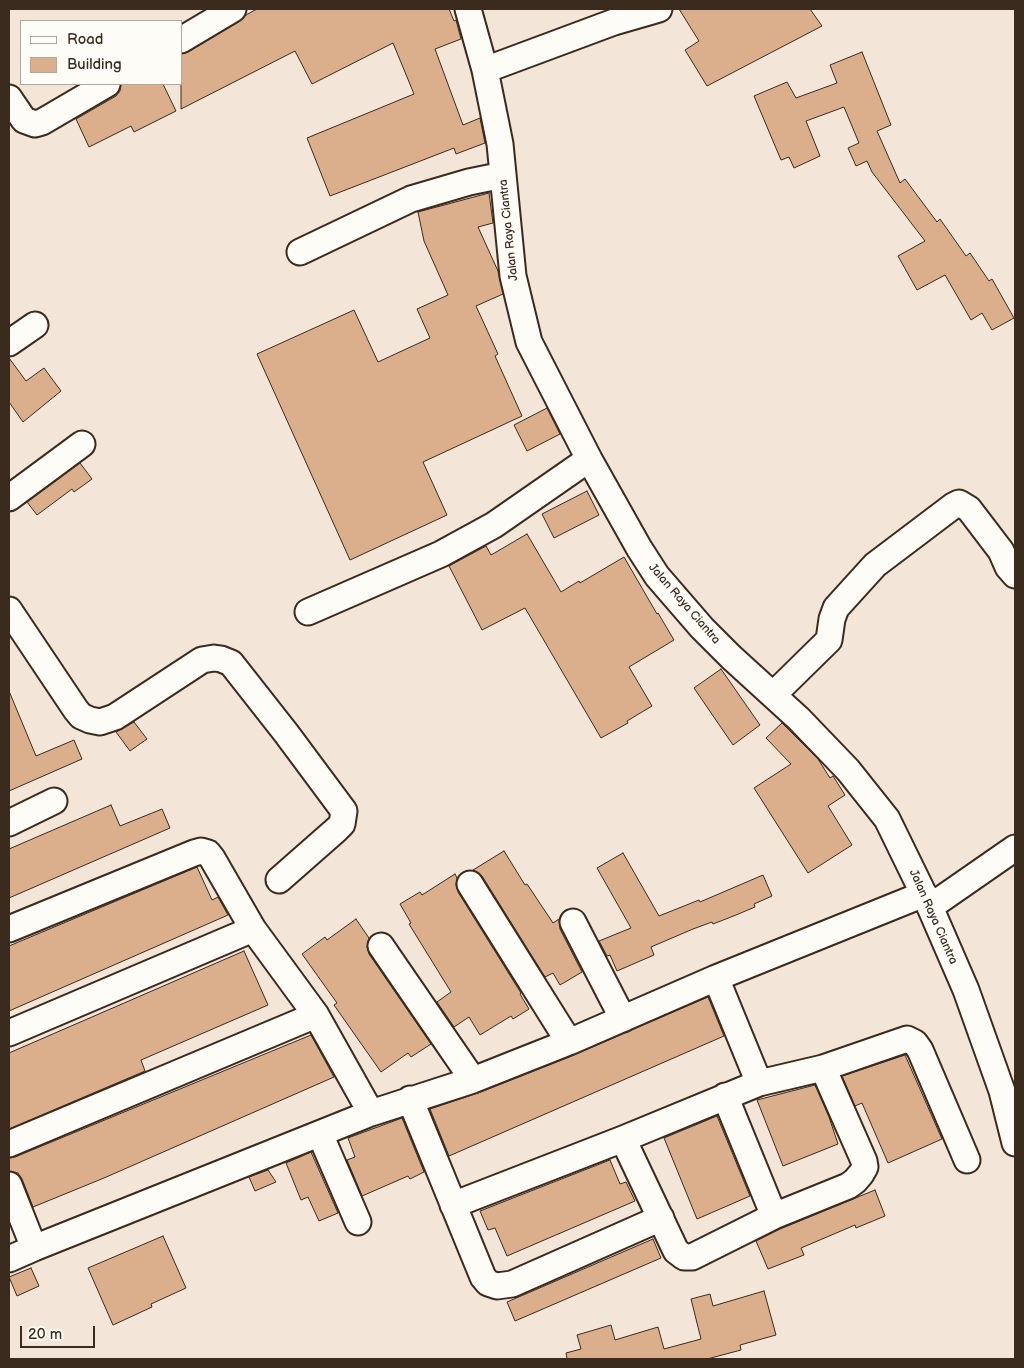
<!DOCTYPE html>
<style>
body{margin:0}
#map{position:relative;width:1024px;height:1368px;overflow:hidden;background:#f3e5d7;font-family:"Balsamiq Sans",sans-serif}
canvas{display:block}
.frame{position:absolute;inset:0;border:10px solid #3b2a1e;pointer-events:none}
.legend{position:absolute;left:20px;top:20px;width:162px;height:65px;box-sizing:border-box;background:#fdfcf7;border:1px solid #afa8a0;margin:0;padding:6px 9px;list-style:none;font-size:15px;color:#3b2a1e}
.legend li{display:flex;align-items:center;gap:10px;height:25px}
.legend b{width:25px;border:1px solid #afa8a0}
.scale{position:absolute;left:20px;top:1326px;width:75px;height:22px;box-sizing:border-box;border:2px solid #3b2a1e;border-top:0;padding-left:6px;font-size:15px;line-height:18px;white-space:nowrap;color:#3b2a1e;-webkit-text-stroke:4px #fdfcf7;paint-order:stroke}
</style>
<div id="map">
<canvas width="1024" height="1368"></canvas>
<div class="frame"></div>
<ul class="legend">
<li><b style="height:6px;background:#fdfcf7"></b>Road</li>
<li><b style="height:14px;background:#dbaf8c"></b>Building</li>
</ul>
<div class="scale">20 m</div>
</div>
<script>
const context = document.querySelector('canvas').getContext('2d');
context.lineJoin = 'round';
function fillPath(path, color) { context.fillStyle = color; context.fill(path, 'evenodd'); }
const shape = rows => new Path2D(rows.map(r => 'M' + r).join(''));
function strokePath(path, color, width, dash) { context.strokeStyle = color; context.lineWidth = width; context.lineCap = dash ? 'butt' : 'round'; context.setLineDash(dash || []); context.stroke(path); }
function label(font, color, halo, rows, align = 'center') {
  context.font = font + ' "Balsamiq Sans",sans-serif'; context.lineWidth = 4; context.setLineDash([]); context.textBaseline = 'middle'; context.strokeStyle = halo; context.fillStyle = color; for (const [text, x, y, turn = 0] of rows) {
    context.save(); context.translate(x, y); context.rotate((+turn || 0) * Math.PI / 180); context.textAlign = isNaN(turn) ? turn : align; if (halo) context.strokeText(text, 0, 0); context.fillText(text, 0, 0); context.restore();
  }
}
const building = shape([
 [257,9,449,9,454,21,456,20,461,39,435,49,463,125,480,118,485,143,456,154,454,148,330,196,307,138,414,94,393,43,312,84,295,51,181,109,181,54,188,52,240,21,246,15,257,9],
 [679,9,810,9,822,26,707,86,685,50,699,41,679,9],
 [862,52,891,125,877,131,900,183,905,179,937,222,940,219,966,256,970,253,989,281,992,279,1014,318,992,330,982,313,971,320,945,275,917,290,898,256,925,241,872,172,867,161,856,166,848,148,859,143,844,107,806,121,820,156,794,168,789,157,781,160,754,96,787,82,796,98,837,83,830,65,862,52],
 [121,84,163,84,176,111,134,132,131,126,89,147,76,119,116,96,120,91,121,84],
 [489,193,493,223,478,227,498,271,503,294,476,306,498,354,495,356,522,416,423,462,447,515,350,560,257,354,354,310,378,362,430,338,417,309,448,295,424,241,418,212,489,193],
 [9,358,26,381,44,368,61,391,23,422,9,402,9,358],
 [547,408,560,434,527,451,514,425,547,408],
 [80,463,92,479,74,492,72,489,37,515,27,502,80,463],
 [587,491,599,515,554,538,542,514,587,491],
 [527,534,561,592,579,581,580,583,624,557,657,614,658,613,674,640,629,667,652,706,627,721,628,723,601,738,525,608,482,630,449,566,486,546,491,555,527,534],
 [721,669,760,725,733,745,694,688,721,669],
 [9,691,36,756,74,740,82,759,9,791,9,691],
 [134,722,147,739,130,751,116,732,134,722],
 [782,723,818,759,830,778,833,776,845,795,828,806,852,845,808,873,754,788,791,764,766,738,782,723],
 [111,805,120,826,162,809,170,828,9,898,9,849,111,805],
 [504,851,525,885,527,884,553,923,559,919,560,929,582,972,560,985,553,973,545,977,482,876,477,872,473,870,504,851],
 [623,853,659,916,699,900,700,902,763,875,772,896,754,904,755,907,736,915,713,924,712,922,693,929,651,947,654,955,617,971,610,955,607,956,599,941,631,928,597,868,623,853],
 [197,867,212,900,218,897,228,915,9,1011,9,946,197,867],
 [455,874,457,878,456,885,458,892,521,993,520,994,529,1009,513,1019,511,1016,480,1035,469,1017,454,1027,437,1002,451,992,409,924,411,923,400,904,420,892,422,895,455,874],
 [356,919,369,938,367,947,369,954,431,1044,411,1057,408,1053,381,1072,334,1005,337,1003,302,954,325,937,327,940,356,919],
 [244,951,268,1005,141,1060,145,1071,9,1129,9,1053,244,951],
 [708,997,724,1036,449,1156,430,1109,478,1093,574,1055,708,997],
 [311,1035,334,1077,104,1178,33,1207,22,1179,18,1173,9,1171,9,1158,15,1157,311,1035],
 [905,1055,942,1139,888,1163,862,1103,855,1106,842,1076,905,1055],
 [815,1085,829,1117,838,1144,783,1166,757,1100,815,1085],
 [717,1116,750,1196,697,1219,664,1138,717,1116],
 [402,1118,424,1172,410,1179,408,1176,362,1196,347,1160,355,1157,348,1138,402,1118],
 [311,1152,338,1213,319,1221,308,1197,301,1200,286,1163,311,1152],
 [610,1160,620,1184,626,1182,635,1201,507,1256,495,1228,488,1230,480,1211,610,1160],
 [268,1170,276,1182,255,1191,249,1177,268,1170],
 [875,1190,885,1216,856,1228,855,1225,801,1248,804,1255,768,1269,756,1241,780,1229,875,1190],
 [163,1236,186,1288,151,1304,152,1307,113,1325,88,1268,163,1236],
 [653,1239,661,1258,515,1321,507,1302,653,1239],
 [31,1268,39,1286,17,1296,9,1277,31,1268],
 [764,1291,776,1335,740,1345,741,1350,707,1359,567,1359,566,1353,581,1349,577,1335,611,1325,615,1340,658,1327,664,1349,701,1339,691,1299,710,1294,713,1306,764,1291]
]);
fillPath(building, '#dbaf8c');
strokePath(building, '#3b2a1e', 1);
const minor = shape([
 [468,9,485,70,500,144,513,276,529,342,589,459,639,548,657,576,702,628,731,657,799,719,848,770,887,819,930,907,966,990,1002,1091,1015,1143],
 [181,40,233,9],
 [485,70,614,22,659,9],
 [9,98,24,120,35,124,42,122,107,84],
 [300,252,411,199,469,182,503,175],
 [9,343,35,325],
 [9,498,82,444],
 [9,610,76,710,81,716,90,720,100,722,115,717,202,660,214,658,221,659,231,663,286,733,344,811,342,824,337,829,279,880],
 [308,612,441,554,494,525,589,459],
 [773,695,829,640,832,619,836,608,875,565,953,506,959,503,969,509,1001,551,1008,567,1015,575],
 [9,823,54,801],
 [470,884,569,1042],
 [930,907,1015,848],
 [573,922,623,1019],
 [9,929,194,853,201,851,208,853,212,858,253,929,316,1015,371,1113],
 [381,946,473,1080],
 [9,1033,253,929],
 [759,1083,823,1068,907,1039,915,1043,920,1050,967,1160],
 [725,1096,774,1216],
 [410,1099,483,1277,488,1283,497,1286,512,1284,661,1218],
 [320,1134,358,1222],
 [623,1139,676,1251,684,1257,692,1257,774,1216,848,1186,855,1181,861,1174,865,1167,864,1161,823,1068],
 [9,1144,316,1015],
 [9,1185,34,1248,371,1113,473,1080,569,1042,716,978,924,894],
 [453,1205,623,1139,759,1083,716,978],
 [9,1259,34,1248]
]);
strokePath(minor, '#3b2a1e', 29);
strokePath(minor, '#fdfcf7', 25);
label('12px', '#3b2a1e', '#fdfcf7', [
 ["Jalan Raya Ciantra",509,230,-96],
 ["Jalan Raya Ciantra",684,604,49],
 ["Jalan Raya Ciantra",933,917,66]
]);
</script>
